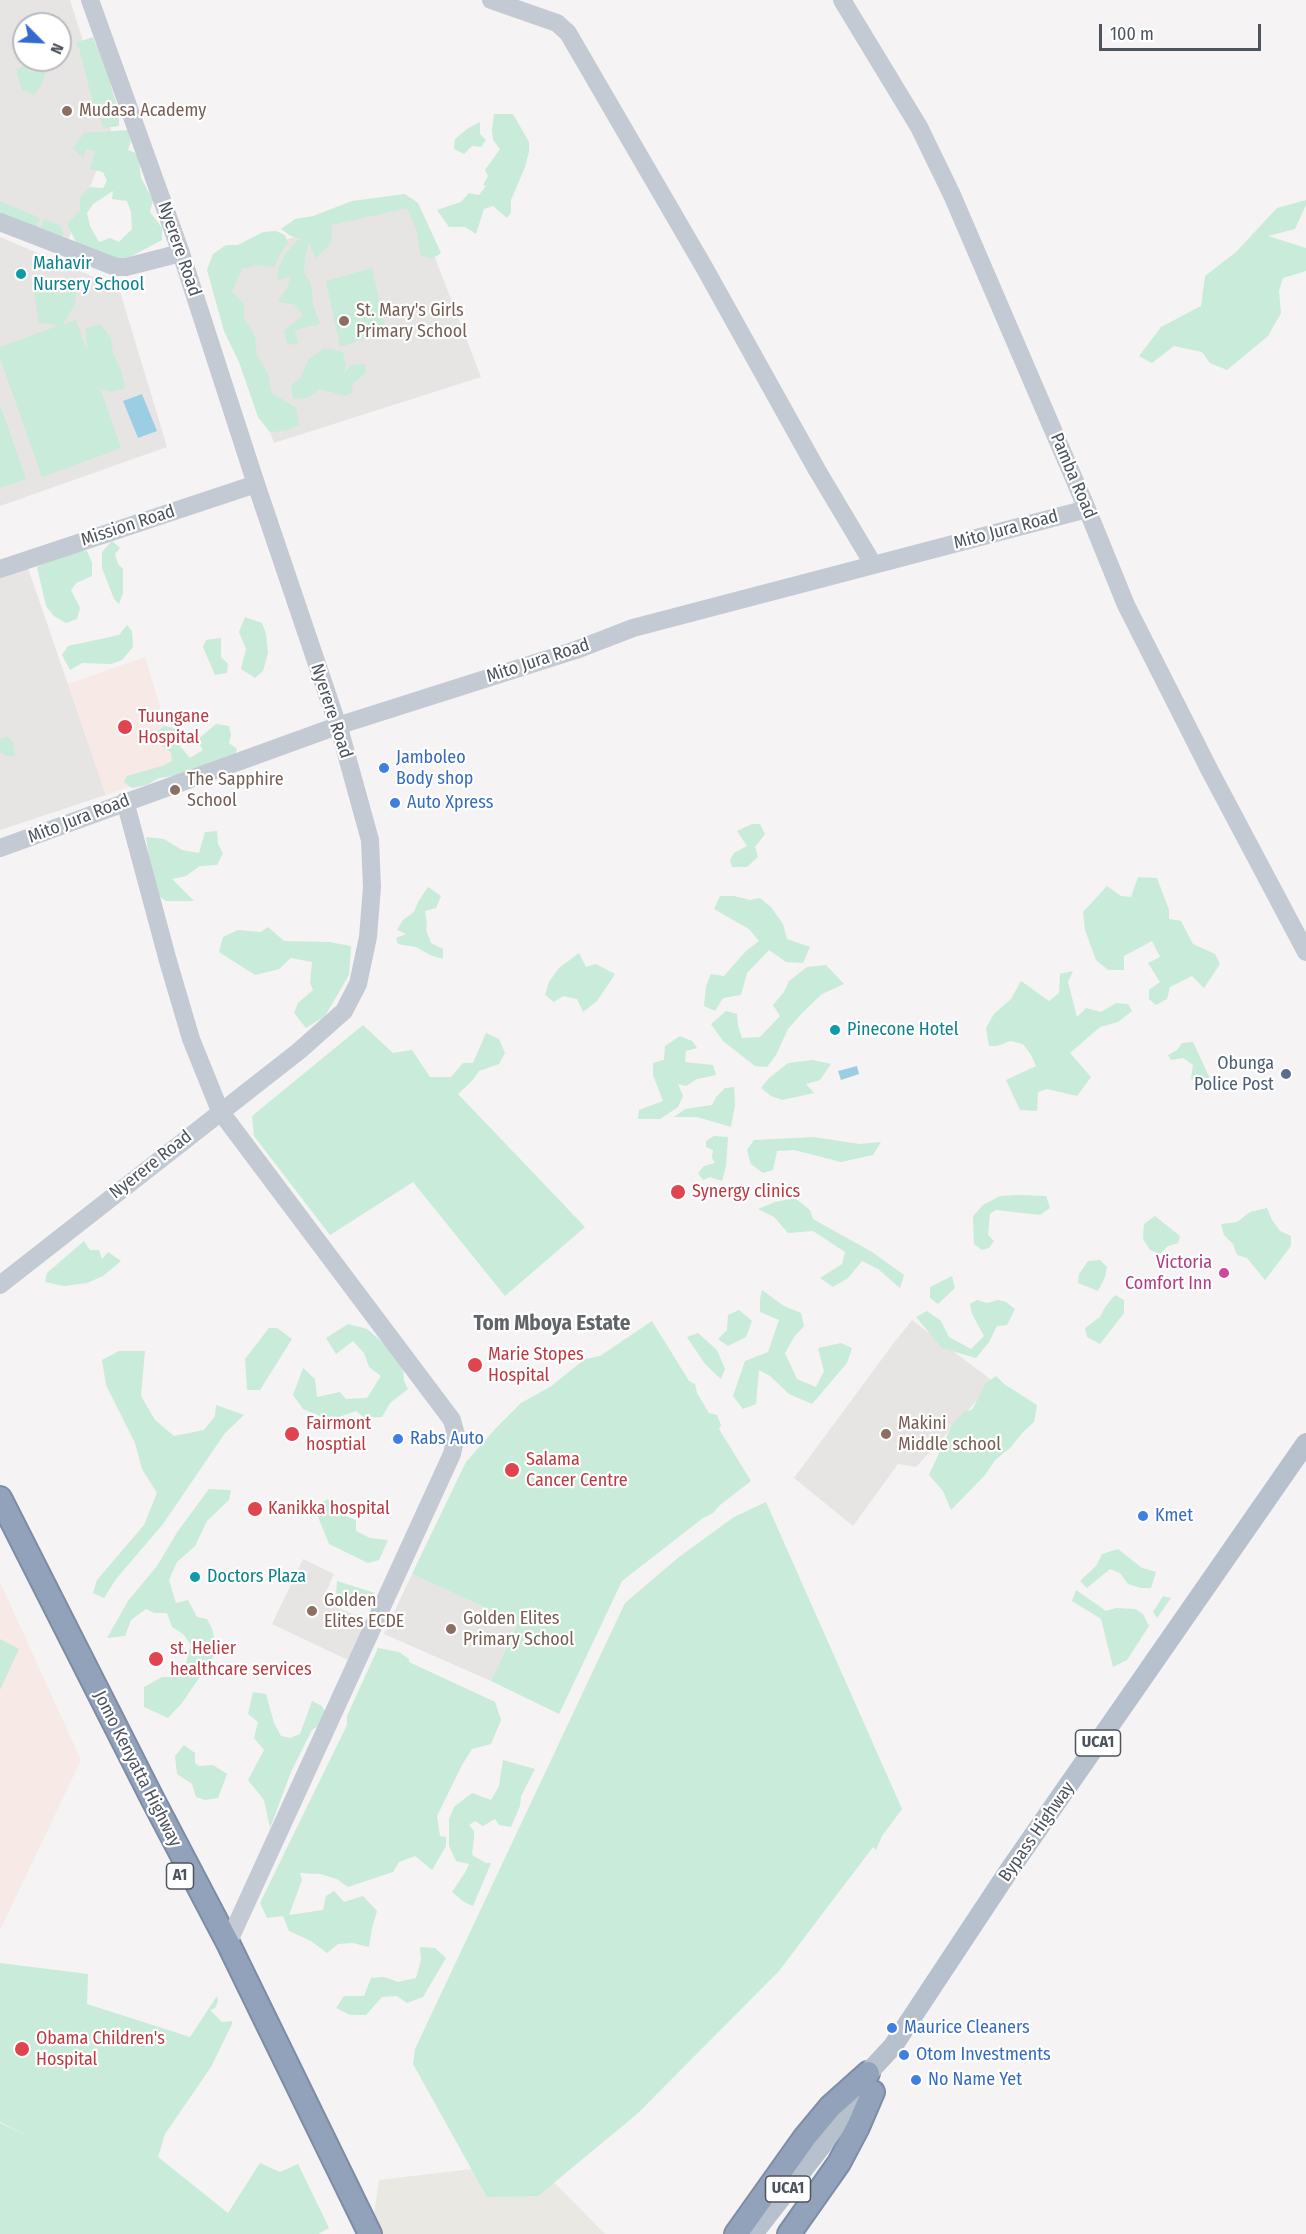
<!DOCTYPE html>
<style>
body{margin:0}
#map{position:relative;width:1306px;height:2234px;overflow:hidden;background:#f5f3f3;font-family:"Fira Sans Condensed",sans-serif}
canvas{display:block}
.north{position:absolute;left:12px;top:12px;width:60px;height:60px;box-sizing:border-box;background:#fff;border:2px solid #b8bbbf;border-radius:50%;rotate:114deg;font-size:16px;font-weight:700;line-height:24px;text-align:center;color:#4d545e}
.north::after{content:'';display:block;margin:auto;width:21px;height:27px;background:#336acf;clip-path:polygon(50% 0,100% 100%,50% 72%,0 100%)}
.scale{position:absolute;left:1099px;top:24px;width:162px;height:27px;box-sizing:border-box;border:3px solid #4d545e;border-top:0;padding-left:8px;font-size:18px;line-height:21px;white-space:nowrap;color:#4d545e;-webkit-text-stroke:4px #fff;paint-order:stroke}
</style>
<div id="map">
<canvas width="1306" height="2234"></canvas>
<div class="north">N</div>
<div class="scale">100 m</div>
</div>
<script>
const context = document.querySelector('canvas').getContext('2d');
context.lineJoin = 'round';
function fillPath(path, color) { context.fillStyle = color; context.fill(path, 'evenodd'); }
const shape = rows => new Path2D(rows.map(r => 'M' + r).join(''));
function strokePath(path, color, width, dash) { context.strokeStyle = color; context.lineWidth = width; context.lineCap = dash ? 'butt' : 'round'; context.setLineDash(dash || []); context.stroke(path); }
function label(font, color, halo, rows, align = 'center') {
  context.font = font + ' "Fira Sans Condensed",sans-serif'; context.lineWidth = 4.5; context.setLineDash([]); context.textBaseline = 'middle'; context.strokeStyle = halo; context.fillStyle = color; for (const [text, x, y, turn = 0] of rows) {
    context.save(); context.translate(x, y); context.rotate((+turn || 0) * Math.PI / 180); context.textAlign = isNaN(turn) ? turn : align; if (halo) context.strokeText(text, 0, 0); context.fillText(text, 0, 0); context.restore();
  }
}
fillPath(shape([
 [531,2159,605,2234,371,2234,379,2180,472,2169]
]), '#eae8e2');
fillPath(shape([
 [0,0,70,0,112,133,68,240,0,212],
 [24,24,60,24,60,60,24,60],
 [412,198,481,377,274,443,209,265],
 [0,237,119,288,167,447,0,506],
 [28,568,106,795,0,830,0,578],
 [912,1320,994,1382,916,1467,898,1464,853,1526,794,1478,893,1344],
 [303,1559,334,1574,322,1601,369,1621,350,1661,272,1624],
 [412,1574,518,1623,491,1681,384,1634]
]), '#e6e5e4');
fillPath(shape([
 [145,657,179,770,106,795,68,684],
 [0,1582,81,1760,0,1930]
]), '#f6e9e6');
fillPath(shape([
 [93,37,108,73,112,90,119,111,119,126,104,128,93,103,79,48,75,43],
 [39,60,57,60,56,65,48,66,41,86,34,95,22,90,16,69,27,65,29,71,36,73],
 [494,114,513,114,529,142,529,152,525,167,511,200,511,213,507,218,493,206,484,209,476,234,465,227,449,227,437,210,461,202,469,193,479,195,486,186,483,185,488,176,485,170,500,149,493,140,492,130],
 [480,122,480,134,486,140,481,147,472,146,464,154,454,149,455,139,467,129],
 [128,130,131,141,128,150,138,154,141,178,153,200,150,212,162,228,162,240,126,259,106,257,79,248,67,224,80,211,80,197,90,187,103,188,107,181,103,172,90,169,95,151,86,149,83,158,73,149,84,133],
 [113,191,112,199,127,201,131,212,132,229,119,242,110,238,99,242,90,226,87,213,93,204],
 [405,194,418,203,441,253,432,259,421,256,416,229,407,208,332,225,331,243,316,258,309,243,305,256,304,273,311,284,313,305,320,324,295,330,298,345,287,344,284,331,303,315,294,304,278,302,288,287,290,277,277,280,279,267,286,253,298,240,303,240,289,235,281,229,295,219,313,216,352,201],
 [1306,200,1306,205,1295,229,1268,236,1306,248,1306,271,1283,278,1279,291,1281,313,1268,336,1227,370,1210,363,1202,352,1174,346,1152,363,1139,356,1161,327,1201,306,1205,276,1236,252,1277,208],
 [0,201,40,218,37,228,0,216],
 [44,219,60,225,64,235,54,239,38,233],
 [276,231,285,235,288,243,281,253,274,267,256,265,242,269,232,292,244,304,244,318,255,336,257,355,268,374,272,393,296,408,299,425,285,431,270,432,258,417,239,362,224,331,207,270,213,254,226,245,238,245,263,232],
 [372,268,386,332,340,347,326,281],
 [49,281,58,294,76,292,75,304,63,324,76,320,87,351,86,328,100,324,111,338,113,353,121,370,125,388,109,392,100,388,121,448,42,477,0,358,0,347,60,325,39,323,34,292],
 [324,348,343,352,346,367,344,374,351,365,365,364,366,373,352,384,353,392,346,396,320,389,307,398,293,399,291,386,301,377,309,359],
 [0,405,26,479,0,488],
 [112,541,120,548,115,554,118,564,123,569,123,593,119,604,114,599,102,568,102,552],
 [74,550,87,551,92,563,92,576,76,583,71,590,80,608,77,619,66,623,54,616,46,606,37,567],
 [245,617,262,623,266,634,268,653,263,671,255,678,241,669,246,649,239,632],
 [127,625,132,631,133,647,122,660,111,664,82,663,70,670,62,655,68,646,119,635],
 [221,638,221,657,228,664,227,673,215,675,203,647,206,640],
 [216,724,229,726,231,735,229,743,237,749,235,756,180,775,159,778,147,785,132,788,124,782,127,776,162,766,172,761,171,752,163,747,157,732,164,726,174,728,182,734,180,746,190,758,203,750,197,740],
 [8,737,13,743,15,756,7,756,0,752,0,739],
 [752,824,760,824,765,834,755,847,758,857,747,867,732,867,730,860,734,853,747,846,737,831],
 [217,831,218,844,223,853,217,865,200,866,186,876,172,879,194,901,166,901,154,893,146,837,164,839,182,850,199,853,205,832],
 [1138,877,1157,878,1169,910,1169,919,1181,921,1193,944,1215,954,1220,964,1204,988,1192,976,1170,987,1167,999,1156,1005,1149,999,1149,990,1160,982,1148,963,1160,957,1152,941,1124,956,1124,970,1108,970,1096,960,1085,930,1083,912,1107,886,1121,896,1131,897],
 [428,887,441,896,436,908,425,911,427,925,426,930,431,943,443,949,443,959,430,955,416,947,398,944,396,938,406,934,397,930,403,920,414,912,418,902],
 [720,896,734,896,750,900,760,898,771,907,783,924,787,939,810,947,803,963,786,962,769,950,747,973,741,995,723,998,715,1011,704,1006,706,986,711,974,724,976,746,951,759,941,749,929,714,909],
 [268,927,284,941,329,942,351,946,349,975,325,1016,306,1028,294,1013,298,1003,313,990,310,983,312,962,291,958,279,969,255,975,219,952,223,937,238,930,261,932],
 [579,953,586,967,596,964,615,974,597,1001,583,1012,577,999,563,996,554,1002,545,995,549,982,559,968],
 [826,965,844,984,822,994,802,1013,788,1029,776,1055,767,1067,755,1066,723,1041,711,1024,726,1011,737,1014,738,1026,742,1038,760,1037,780,1016,773,1005,784,992,789,981,807,967],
 [1073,971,1068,982,1077,1017,1086,1008,1101,1012,1116,1003,1128,1004,1132,1011,1118,1022,1100,1027,1070,1053,1091,1077,1077,1096,1047,1089,1038,1092,1037,1111,1020,1110,1006,1080,1036,1066,1031,1055,1023,1044,1010,1041,997,1046,989,1046,986,1028,994,1014,1011,999,1021,981,1049,1001,1059,993,1060,974],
 [363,1025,393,1053,412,1050,430,1077,451,1077,463,1063,473,1063,486,1033,499,1039,505,1053,499,1064,479,1071,472,1081,458,1094,585,1227,505,1296,413,1182,330,1235,254,1136,252,1116],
 [680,1036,692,1041,697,1048,686,1051,685,1062,713,1065,716,1075,697,1079,686,1086,678,1084,683,1096,678,1107,660,1119,638,1119,639,1110,663,1101,653,1075,653,1063,664,1060,665,1046],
 [1193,1042,1212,1083,1191,1079,1193,1065,1183,1058,1171,1060,1168,1055,1177,1050,1182,1043],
 [813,1060,831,1064,820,1080,806,1084,814,1093,782,1100,771,1096,761,1088,769,1078,788,1063],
 [734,1087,735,1105,731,1127,697,1117,674,1117,685,1109,712,1105,716,1097,725,1088],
 [714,1136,728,1137,726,1166,722,1181,710,1177,703,1180,698,1173,704,1166,715,1163,712,1158,713,1150,706,1147,706,1141],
 [813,1137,860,1144,881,1142,873,1155,841,1162,794,1150,777,1151,773,1170,763,1173,751,1164,747,1150,754,1140],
 [1018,1195,1046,1196,1050,1208,1040,1215,996,1210,990,1214,988,1235,994,1241,989,1248,982,1250,974,1244,973,1216,983,1205,1000,1196],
 [795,1198,810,1210,813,1219,872,1252,904,1275,900,1288,878,1269,862,1261,848,1278,833,1287,820,1278,842,1264,845,1252,813,1231,788,1233,774,1217,758,1209,775,1202],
 [1267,1208,1272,1220,1280,1231,1291,1236,1291,1246,1265,1280,1247,1258,1237,1255,1233,1244,1224,1235,1221,1224,1237,1222,1250,1212],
 [1155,1216,1180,1236,1178,1243,1168,1246,1160,1254,1150,1250,1143,1239,1144,1224],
 [84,1241,90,1250,99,1250,102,1259,108,1252,121,1261,103,1276,87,1283,64,1286,45,1282,47,1273],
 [1100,1260,1107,1267,1105,1277,1098,1291,1078,1283,1079,1274,1088,1261],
 [952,1276,955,1288,938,1304,930,1298,930,1287],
 [762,1290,784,1306,801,1313,804,1326,794,1337,785,1353,797,1379,816,1387,824,1371,818,1348,841,1343,852,1348,847,1363,812,1404,789,1394,770,1376,759,1370,756,1404,743,1409,733,1396,745,1361,768,1352,779,1320,760,1312,760,1299],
 [1115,1295,1124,1300,1124,1313,1100,1344,1087,1337,1085,1328,1100,1317,1105,1307],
 [977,1300,987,1303,998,1300,1006,1302,1015,1309,1007,1325,997,1326,989,1342,976,1358,942,1348,916,1317,927,1311,941,1321,949,1337,971,1349,984,1336,972,1314,970,1304],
 [739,1310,752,1321,746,1337,728,1346,718,1339,727,1330,728,1315],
 [652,1321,689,1381,695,1384,697,1393,709,1413,717,1415,721,1425,719,1429,751,1481,720,1505,713,1513,703,1518,622,1581,559,1714,491,1681,518,1623,412,1574,466,1462,496,1428,521,1403,550,1387,585,1359,600,1356],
 [348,1324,367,1329,388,1347,403,1367,404,1381,408,1389,390,1403,382,1417,365,1418,356,1411,330,1420,303,1409,293,1395,303,1368,315,1379,317,1397,340,1392,346,1399,367,1398,381,1376,369,1367,364,1353,353,1341,336,1354,326,1338],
 [269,1328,277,1328,292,1339,260,1390,247,1390,245,1359],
 [698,1333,717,1350,725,1369,721,1379,705,1364,687,1337],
 [119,1351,145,1351,141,1396,155,1420,174,1436,204,1430,215,1416,216,1405,244,1415,225,1433,163,1524,116,1579,104,1598,93,1593,97,1580,144,1525,157,1493,142,1469,135,1443,106,1385,102,1360],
 [996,1376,1004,1384,1037,1405,1034,1422,1023,1432,1010,1448,995,1460,985,1475,951,1510,943,1491,929,1475,952,1425,965,1411,972,1410,986,1383],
 [209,1489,231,1490,229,1500,207,1521,195,1546,177,1562,169,1580,176,1603,188,1600,197,1617,207,1619,212,1629,216,1644,216,1653,182,1703,168,1718,144,1707,144,1687,162,1677,182,1677,191,1645,183,1634,172,1627,167,1613,154,1613,146,1609,131,1620,125,1636,107,1638,128,1601,157,1566,178,1531],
 [328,1499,335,1512,356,1520,356,1531,370,1538,388,1540,379,1560,368,1563,329,1544,314,1507],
 [766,1502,902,1809,882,1836,876,1850,873,1847,779,1971,637,2114,538,2196,487,2197,413,2064,415,2049,625,1603,679,1557,734,1517],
 [1118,1549,1142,1568,1156,1572,1151,1588,1141,1588,1128,1584,1120,1573,1110,1569,1087,1588,1080,1581,1096,1566,1102,1554],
 [337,1581,375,1593,370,1605,351,1604,336,1596],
 [1076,1590,1106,1611,1116,1608,1135,1609,1143,1614,1149,1626,1127,1660,1113,1667,1101,1619,1072,1601],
 [1163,1596,1171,1598,1157,1618,1153,1612],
 [0,1639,19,1649,0,1690],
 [378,1648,399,1652,409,1659,409,1662,495,1702,501,1720,491,1744,472,1749,462,1765,437,1816,440,1836,446,1837,446,1846,432,1870,415,1856,399,1862,393,1872,348,1887,337,1879,320,1874,300,1873,302,1880,289,1915,323,1910,326,1896,334,1891,344,1902,363,1896,377,1911,372,1928,369,1947,353,1943,338,1944,327,1953,311,1941,289,1931,283,1916,267,1918,260,1903,347,1725,347,1716],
 [253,1692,266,1694,274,1723,281,1736,290,1738,300,1734,312,1701,322,1706,329,1719,312,1730,291,1772,270,1828,264,1800,248,1780,264,1750,254,1738,258,1722,248,1714],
 [184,1745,195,1753,195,1763,199,1766,213,1765,227,1774,218,1798,205,1800,196,1797,192,1784,177,1774,175,1756],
 [503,1760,535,1769,521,1796,520,1806,511,1827,499,1825,495,1819,483,1826,475,1821,469,1825,474,1831,474,1837,472,1855,486,1863,491,1863,473,1906,464,1902,452,1892,466,1871,469,1864,456,1861,449,1846,449,1819,454,1807,472,1793,491,1800,499,1786],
 [420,1947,435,1948,446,1958,423,1997,407,2003,397,1996,382,1997,366,2015,350,2015,336,2008,344,1996,364,1996,371,1978,384,1977,398,1982,416,1978,421,1960],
 [0,1963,88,1974,87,2004,190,2037,217,1996,218,2001,215,2008,210,2010,222,2022,232,2021,232,2024,211,2067,165,2134,158,2157,228,2213,260,2163,280,2172,298,2164,329,2228,318,2234,0,2234,0,2123,30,2137,0,2122]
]), '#c9ebd9');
fillPath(shape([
 [142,394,157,431,138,438,123,401],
 [857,1066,859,1074,841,1080,838,1071]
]), '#9bcee3');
const highway = shape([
 [0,1498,153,1800,228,1943,370,2234],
 [736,2234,805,2137,830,2107,868,2073],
 [789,2234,839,2163,858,2127,873,2092]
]);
strokePath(highway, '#7d8da6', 26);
strokePath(shape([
 [491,0,557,23,568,33,704,267,817,470,873,564],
 [842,0,919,127,952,195,1087,509,1126,605,1210,771,1306,952],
 [0,222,116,267,126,267,181,253],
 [0,569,256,484],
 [125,801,168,961,191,1039,220,1111,452,1420,456,1435,452,1454,228,1943],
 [0,848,337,726,576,650,633,628,1087,509],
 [0,1285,299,1051,344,1011,358,984,368,937,372,887,370,840,341,735,256,484,181,253,90,0]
]), '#c4cad3', 18);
strokePath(shape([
 [753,2234,822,2145,862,2087,868,2073,893,2046,1008,1872,1306,1443]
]), '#b7c0cd', 20);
strokePath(highway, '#92a2ba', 22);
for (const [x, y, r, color] of [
 [67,111,6,"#8d6e63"],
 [21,274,6,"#0f9aa8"],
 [344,321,6,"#8d6e63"],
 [125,727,8,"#e0444e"],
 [384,768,6,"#3f7fe0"],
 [175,790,6,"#8d6e63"],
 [395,803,6,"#3f7fe0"],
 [835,1030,6,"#0f9aa8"],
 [1286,1074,6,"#5c6f8a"],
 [678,1192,8,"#e0444e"],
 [1224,1273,6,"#d1479c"],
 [475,1365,8,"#e0444e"],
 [292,1434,8,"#e0444e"],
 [886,1434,6,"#8d6e63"],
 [398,1439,6,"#3f7fe0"],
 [512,1470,8,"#e0444e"],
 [255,1509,8,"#e0444e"],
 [1143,1516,6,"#3f7fe0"],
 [195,1577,6,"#0f9aa8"],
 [312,1611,6,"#8d6e63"],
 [451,1629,6,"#8d6e63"],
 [156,1659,8,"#e0444e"],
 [892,2028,6,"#3f7fe0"],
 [22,2049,8,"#e0444e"],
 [904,2055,6,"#3f7fe0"],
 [916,2080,6,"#3f7fe0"]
]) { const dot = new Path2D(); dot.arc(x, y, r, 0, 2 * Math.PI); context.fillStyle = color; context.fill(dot); strokePath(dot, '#fff', 2); }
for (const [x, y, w] of [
 [1098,1743,45],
 [180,1876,27],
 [788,2189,45]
]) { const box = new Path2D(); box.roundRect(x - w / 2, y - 13, w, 26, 4.5); context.fillStyle = '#fff'; context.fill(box); strokePath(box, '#4d545e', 1.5); }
label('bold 16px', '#4d545e', null, [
 ["UCA1",1098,1743],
 ["A1",180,1876],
 ["UCA1",788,2189]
]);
label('18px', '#785e54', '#fff', [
 ["Mudasa Academy",79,111],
 ["St. Mary's Girls",356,311],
 ["Primary School",356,332],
 ["The Sapphire",187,780],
 ["School",187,801],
 ["Makini",898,1424],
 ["Middle school",898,1445],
 ["Golden",324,1601],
 ["Elites ECDE",324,1622],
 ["Golden Elites",463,1619],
 ["Primary School",463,1640]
], 'left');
label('18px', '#4d545e', '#fff', [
 ["Nyerere Road",179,249,71],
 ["Pamba Road",1073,476,67],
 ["Mission Road",128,526,-18],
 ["Mito Jura Road",1006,530,-15],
 ["Mito Jura Road",538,661,-18],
 ["Nyerere Road",331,711,72],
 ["Mito Jura Road",79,819,-21],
 ["Nyerere Road",151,1165,-38],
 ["Jomo Kenyatta Highway",137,1769,63],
 ["Bypass Highway",1037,1832,-55]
]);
label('18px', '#0d838f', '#fff', [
 ["Mahavir",33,264],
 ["Nursery School",33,285],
 ["Pinecone Hotel",847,1030],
 ["Doctors Plaza",207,1577]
], 'left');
label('18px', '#be3a42', '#fff', [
 ["Tuungane",138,717],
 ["Hospital",138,738],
 ["Synergy clinics",692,1192],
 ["Marie Stopes",488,1355],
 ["Hospital",488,1376],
 ["Fairmont",306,1424],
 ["hosptial",306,1445],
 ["Salama",526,1460],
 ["Cancer Centre",526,1481],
 ["Kanikka hospital",268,1509],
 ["st. Helier",170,1649],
 ["healthcare services",170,1670],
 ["Obama Children's",36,2039],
 ["Hospital",36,2060]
], 'left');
label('18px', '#366cbe', '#fff', [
 ["Jamboleo",396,758],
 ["Body shop",396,779],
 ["Auto Xpress",407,803],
 ["Rabs Auto",410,1439],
 ["Kmet",1155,1516],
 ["Maurice Cleaners",904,2028],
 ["Otom Investments",916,2055],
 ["No Name Yet",928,2080]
], 'left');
label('18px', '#4e5e75', '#fff', [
 ["Obunga",1274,1064],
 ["Police Post",1274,1085]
], 'right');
label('18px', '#b23c85', '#fff', [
 ["Victoria",1212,1263],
 ["Comfort Inn",1212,1284]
], 'right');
label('bold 21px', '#606367', '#fff', [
 ["Tom Mboya Estate",552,1324]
]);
</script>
